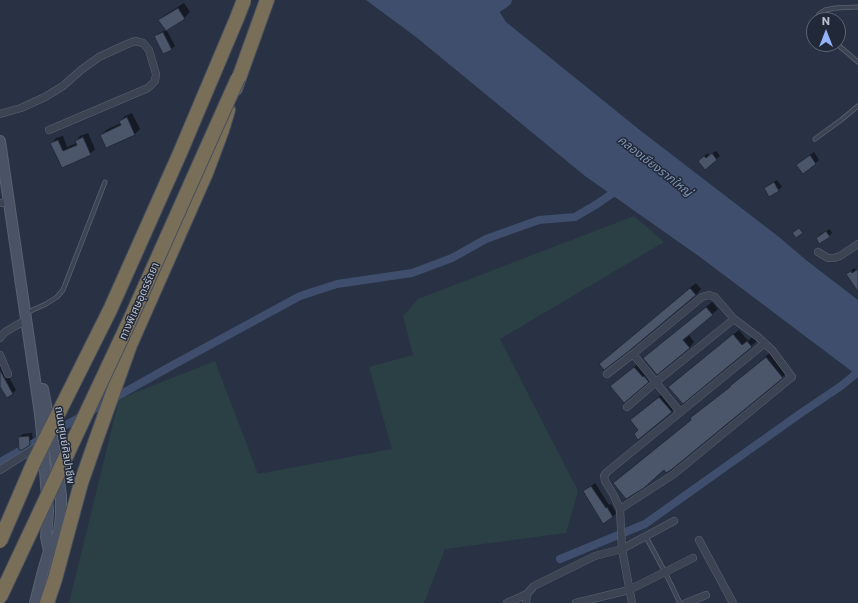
<!DOCTYPE html>
<meta charset="utf-8">
<style>
body{margin:0}
#map{position:relative;width:858px;height:603px;overflow:hidden;background:#283244;font-family:Commissioner,sans-serif}
canvas{display:block}
.north{position:absolute;left:806px;top:12px;width:40px;height:40px;box-sizing:border-box;background:#212939;border:1px solid #5e6574;border-radius:50%;rotate:0deg;font-size:11px;font-weight:700;line-height:16px;text-align:center;color:#bac0cd}
.north::after{content:'';display:block;margin:auto;width:14px;height:18px;background:#94b3f8;clip-path:polygon(50% 0,100% 100%,50% 72%,0 100%)}
</style>
<div id="map">
<canvas width="858" height="603"></canvas>
<div class="north">N</div>
</div>
<script>
const context = document.querySelector('canvas').getContext('2d');
context.lineJoin = 'round';
function fillPath(path, color) { context.fillStyle = color; context.fill(path, 'evenodd'); }
const shape = rows => new Path2D(rows.map(r => 'M' + r).join(''));
function strokePath(path, color, width, dash) { context.strokeStyle = color; context.lineWidth = width; context.lineCap = dash ? 'butt' : 'round'; context.setLineDash(dash || []); context.stroke(path); }
function label(font, color, halo, rows, align = 'center') {
  context.font = font + ' Commissioner,"Noto Sans Thai",sans-serif'; context.lineWidth = 3; context.setLineDash([]); context.textBaseline = 'middle'; context.strokeStyle = halo; context.fillStyle = color; for (const [text, x, y, turn = 0] of rows) {
    context.save(); context.translate(x, y); context.rotate((+turn || 0) * Math.PI / 180); context.textAlign = isNaN(turn) ? turn : align; if (halo) context.strokeText(text, 0, 0); context.fillText(text, 0, 0); context.restore();
  }
}
fillPath(shape([
 [634,216,664,242,500,339,578,491,566,533,445,549,424,603,69,603,119,399,215,361,258,474,392,449,369,367,413,355,403,316,418,299]
]), '#2a4045');
fillPath(shape([
 [366,0,492,0,506,22,641,131,779,237,806,260,858,300,858,376,700,257,585,176,416,37]
]), '#3e4e6c');
fillPath(shape([
 [184,3,190,12,184,18,166,29,175,46,171,49,156,36,159,33,166,30,160,20,165,15],
 [132,113,140,129,135,134,106,147,101,135,106,130,121,123,120,121,125,116],
 [88,133,95,149,90,154,62,167,52,143,56,138,63,136,67,147,77,143,76,141,80,136],
 [716,151,720,156,705,168,703,157,708,153,709,155],
 [814,152,819,160,803,173,801,162],
 [777,180,782,187,778,190,765,188,768,185],
 [830,229,832,233,829,236,817,238,820,234],
 [854,268,856,270,858,269,858,284,847,275],
 [696,283,701,289,696,295,606,359],
 [712,302,718,309,688,334,694,342,689,348,650,353],
 [739,330,748,341,753,336,757,341,751,346,669,387,675,381],
 [771,352,788,372,782,377,664,469,620,477,692,419],
 [0,361,16,390,12,394,0,383],
 [640,362,654,375,624,402,617,381],
 [664,392,677,406,671,412,639,430,637,415],
 [32,433,33,441,29,444,19,437,23,434],
 [595,483,609,505,611,504,616,513,613,517,584,492]
]), '#0007');
strokePath(shape([
 [0,462,173,365,300,296,337,284,412,273,452,258,486,239,539,220,575,217,597,204,620,188],
 [560,559,645,524,801,413,841,386,858,372]
]), '#3e4e6c', 8);
strokePath(shape([
 [480,17,505,0]
]), '#3e4e6c', 14);
const building = shape([
 [178,8,185,19,166,31,158,20,178,8],
 [163,32,172,50,163,54,154,36,163,32],
 [127,117,135,135,106,148,100,135,121,125,119,121,127,117],
 [83,137,91,155,62,168,50,143,58,140,63,151,77,145,75,141,83,137],
 [712,153,717,160,705,170,698,161,704,156,706,158,712,153],
 [810,155,816,164,803,174,796,165,810,155],
 [774,182,779,191,769,197,764,188,774,182],
 [799,228,803,233,796,238,792,233,799,228],
 [826,231,830,237,819,244,816,238,826,231],
 [858,269,858,292,846,274,851,271,852,273,858,269],
 [690,288,696,295,629,351,604,370,599,364,690,288],
 [706,307,713,315,683,340,690,348,657,375,643,358,706,307],
 [733,334,742,345,747,341,752,347,683,404,668,387,733,334],
 [766,357,783,378,671,470,666,473,664,470,644,488,626,499,613,483,691,420,690,418,730,387,730,386,766,357],
 [634,367,643,377,644,376,649,382,624,403,610,386,634,367],
 [0,370,13,394,7,398,0,387,0,370],
 [659,397,672,412,638,440,634,434,638,430,630,420,659,397],
 [29,436,30,445,22,450,19,450,18,437,29,436],
 [591,486,606,508,607,507,613,517,603,524,583,491,591,486]
]);
fillPath(building, '#4c566a');
strokePath(building, '#232b3b', 1);
const lane = shape([
 [816,20,819,14,825,10,835,8,858,7],
 [837,44,858,62],
 [815,139,841,120,858,106],
 [26,313,46,304,57,297,63,290,105,182],
 [646,537,665,572,680,603]
]);
const street = shape([
 [0,114,21,108,45,97,63,86,81,70,99,57,125,45,135,41,143,43,149,50,156,74,155,81,148,88,49,130],
 [0,203,10,202],
 [818,252,828,258,834,258,840,256,858,244],
 [0,338,5,332,26,320],
 [633,354,680,412],
 [0,355,8,374],
 [607,374,633,354,702,297,709,295,715,297,734,319,758,337,772,350,792,377,674,474,620,509],
 [627,407,656,382,734,319],
 [0,470,41,444],
 [699,540,733,603],
 [507,603,527,594],
 [526,603,527,594,534,586,595,556,622,549,620,509,613,494,605,481,604,476,607,472,765,343],
 [576,603,629,590,693,558],
 [632,603,622,549,674,521],
 [686,603,706,595]
]);
const secondary = shape([
 [0,141,40,414,43,443,48,511,46,537,49,551],
 [35,603,43,571,49,551,59,532,61,516,61,495,55,453,43,389]
]);
const highway = shape([
 [235,89,267,0],
 [47,603,55,579,81,483,96,440,130,345,206,173,222,130,228,110]
]);
strokePath(lane, '#5b6271', 5);
strokePath(street, '#5b6271', 8);
strokePath(secondary, '#5b6271', 12);
strokePath(highway, '#474f5e', 16);
strokePath(lane, '#3c4453', 3.5);
strokePath(street, '#3c4453', 7);
strokePath(secondary, '#4a5366', 10);
strokePath(highway, '#796f59', 14);
const highwayBridge = shape([
 [0,541,34,462,110,310,180,153,237,18,244,0],
 [0,597,130,320,238,78]
]);
strokePath(highwayBridge, '#474f5e', 16, []);
strokePath(highwayBridge, '#796f59', 14);
label('11px', '#bac0cd', '#212939', [
 ["ทางพิเศษอุดรรัถยา",139,301,-66],
 ["ถนนศูนย์ศิลปาชีพ",65,445,81]
]);
label('italic 12px', '#8193b3', '#212939', [
 ["คลองเชียงรากใหญ่",655,166,38]
]);
</script>
